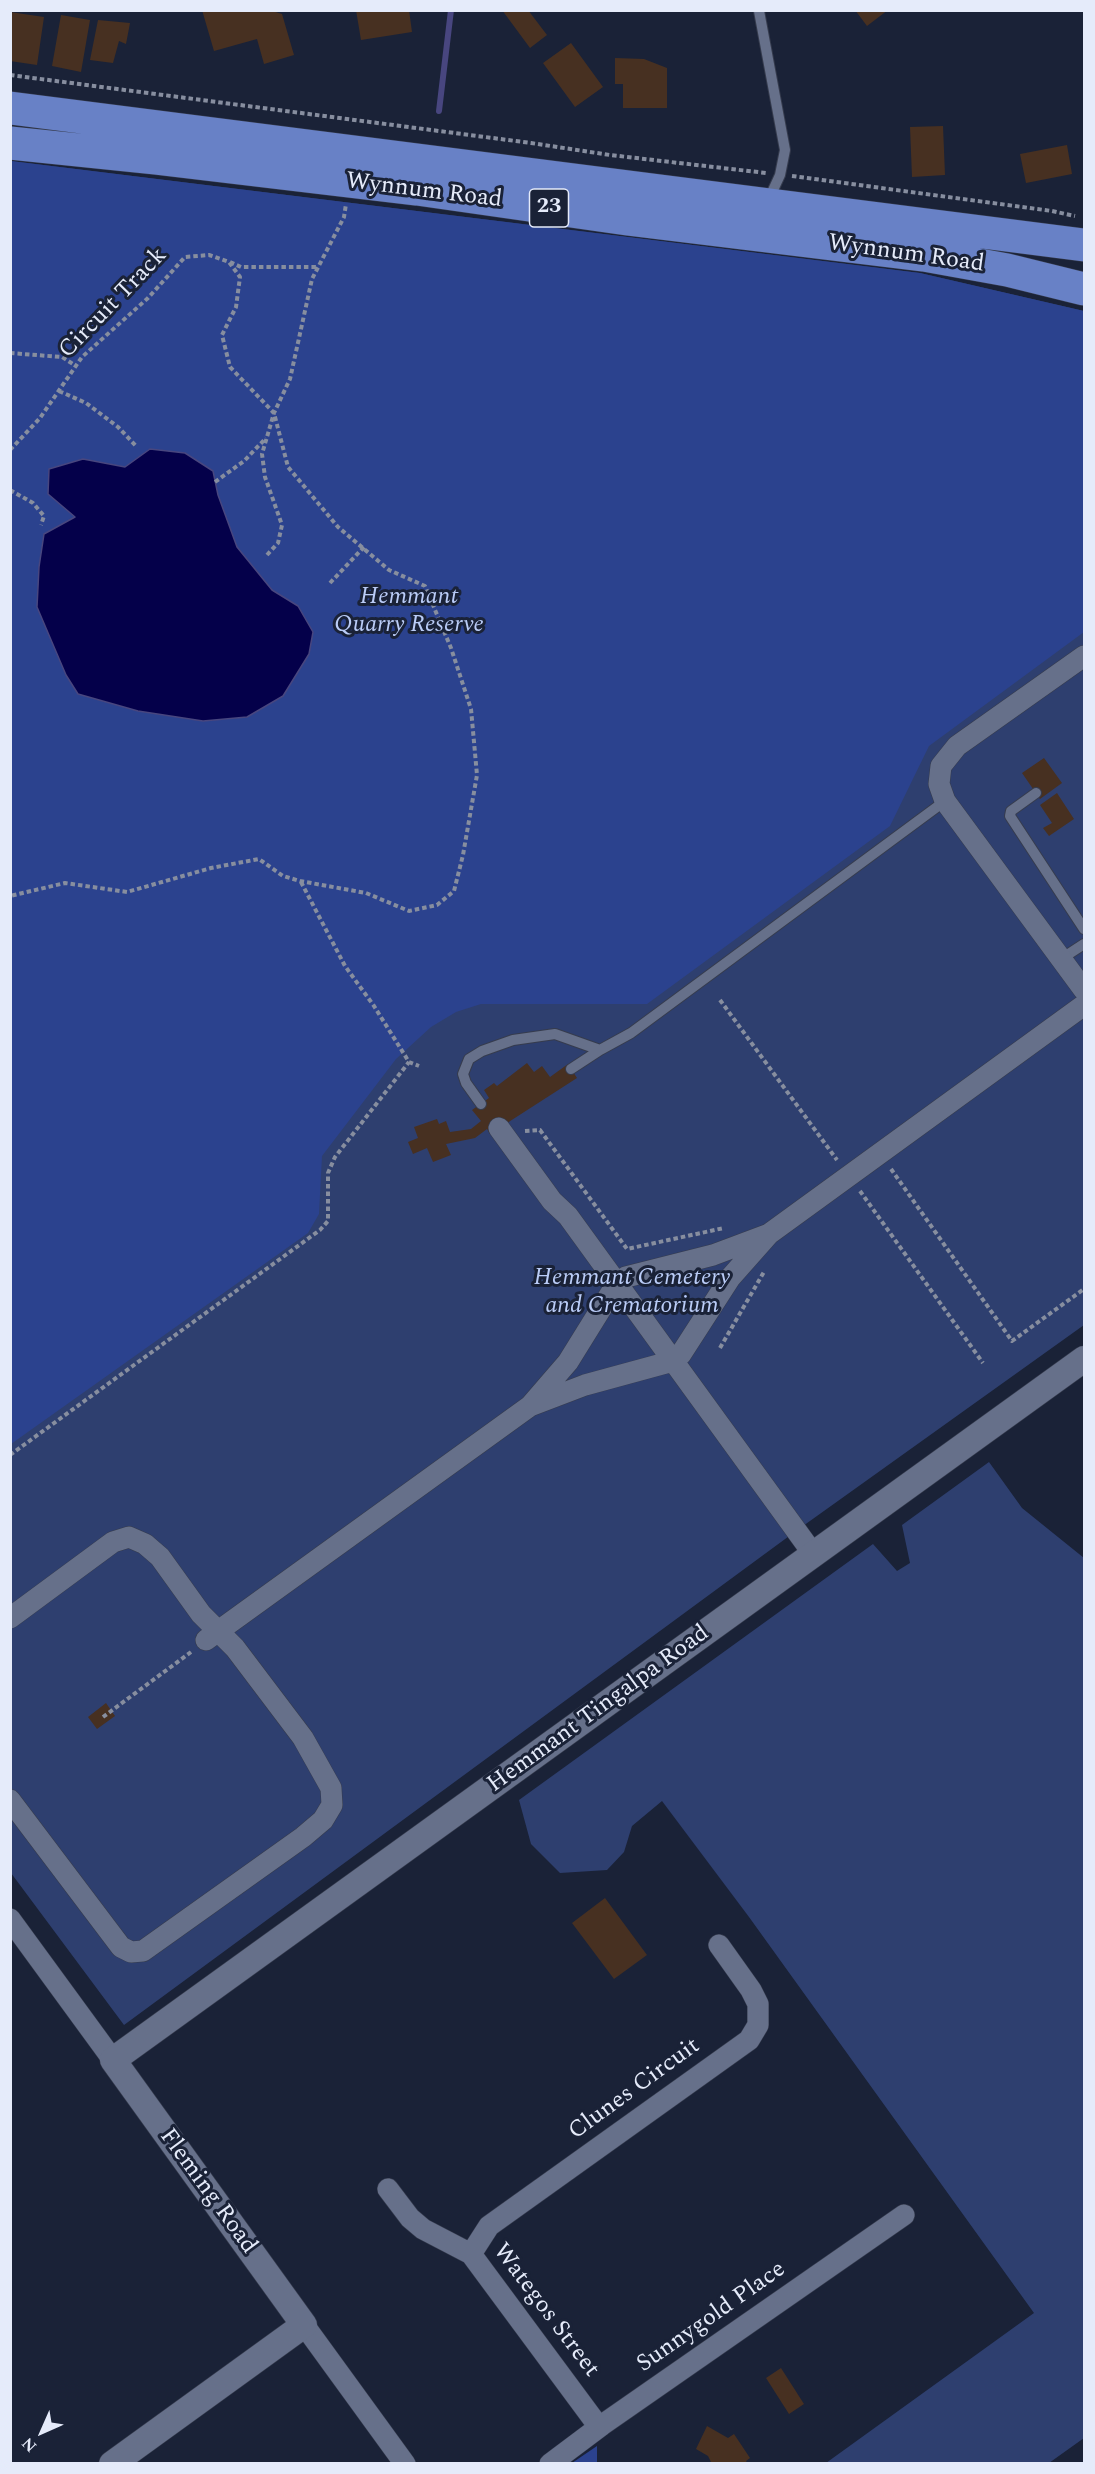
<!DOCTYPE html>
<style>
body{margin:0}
#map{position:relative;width:1095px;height:2474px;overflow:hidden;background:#1a2237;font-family:Spectral,serif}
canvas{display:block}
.frame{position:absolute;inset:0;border:12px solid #e5ebfa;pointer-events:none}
.north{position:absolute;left:12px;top:2402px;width:60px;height:60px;-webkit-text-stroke:4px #1a2237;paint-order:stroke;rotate:225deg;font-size:16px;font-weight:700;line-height:24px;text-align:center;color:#e5ebfa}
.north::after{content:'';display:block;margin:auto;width:21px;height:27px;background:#e5ebfa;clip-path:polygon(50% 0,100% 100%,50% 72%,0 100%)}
</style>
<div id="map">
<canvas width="1095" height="2474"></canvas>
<div class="frame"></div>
<div class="north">N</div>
</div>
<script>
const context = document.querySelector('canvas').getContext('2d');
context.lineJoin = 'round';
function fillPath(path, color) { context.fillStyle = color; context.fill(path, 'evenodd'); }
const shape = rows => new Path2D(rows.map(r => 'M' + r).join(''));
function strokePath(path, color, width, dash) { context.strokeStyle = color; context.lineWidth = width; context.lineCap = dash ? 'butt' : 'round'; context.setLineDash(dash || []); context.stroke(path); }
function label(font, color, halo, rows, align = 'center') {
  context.font = font + ' Spectral,serif'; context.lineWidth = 6; context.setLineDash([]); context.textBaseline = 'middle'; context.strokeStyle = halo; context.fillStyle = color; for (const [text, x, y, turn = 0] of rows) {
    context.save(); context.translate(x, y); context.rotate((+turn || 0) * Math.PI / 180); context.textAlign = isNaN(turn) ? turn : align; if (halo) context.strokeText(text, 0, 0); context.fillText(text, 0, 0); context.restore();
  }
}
fillPath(shape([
 [11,161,920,273,1084,311,1084,1325,796,1531,124,2025,11,1873],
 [989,1462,1022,1508,1084,1558,1084,2438,1049,2463,826,2463,1034,2313,749,1917,662,1801,632,1826,624,1852,607,1870,560,1873,531,1844,519,1800,873,1544,897,1571,910,1563,902,1525]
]), '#2e3f6f');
fillPath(shape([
 [11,161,920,273,1084,311,1084,632,929,746,890,826,647,1004,481,1004,456,1012,431,1027,396,1059,322,1156,319,1214,308,1233,11,1444],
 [83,459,125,467,213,471,218,495,237,547,272,590,298,606,52,637,37,607,39,567,44,534,76,517],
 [597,2446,597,2463,572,2463]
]), '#2b428e');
const water = shape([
 [150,449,185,453,213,471,218,495,237,547,272,590,298,606,313,632,309,654,283,696,247,717,203,721,138,711,78,694,66,675,37,607,39,567,44,534,75,517,48,494,49,469,83,459,125,467,150,449]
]);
fillPath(water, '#04004a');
strokePath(water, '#48467f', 1.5);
strokePath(shape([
 [439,111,451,10]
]), '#48467f', 6);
fillPath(shape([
 [202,10,269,10,282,14,294,55,264,64,257,39,214,51],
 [356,10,409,10,412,32,361,40],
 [502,10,528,10,547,35,530,48],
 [855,10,888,10,867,26],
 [10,12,44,17,37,65,10,61],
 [61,15,90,20,81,72,52,66],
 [98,20,130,23,126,44,119,41,113,63,90,60],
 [571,43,603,87,575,107,543,63],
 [615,58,644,59,667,68,667,108,623,108,623,84,615,84],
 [943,126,945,175,912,177,910,127],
 [1067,145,1072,174,1026,183,1020,154],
 [1044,758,1062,783,1040,799,1022,773],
 [1057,793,1074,819,1049,836,1043,828,1052,823,1040,805],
 [527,1063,534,1072,542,1066,550,1077,568,1064,577,1078,490,1134,487,1129,475,1138,446,1144,451,1155,433,1162,427,1148,413,1154,408,1142,418,1138,414,1127,437,1119,439,1124,446,1121,450,1132,471,1129,481,1121,472,1110,489,1098,484,1090,494,1083,497,1086],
 [106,1703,115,1716,97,1729,88,1717],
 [605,1898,647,1955,614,1979,572,1923],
 [781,2368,804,2404,789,2414,766,2378],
 [707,2426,728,2438,734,2434,750,2458,746,2461,748,2464,712,2464,708,2456,696,2449]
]), '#473021');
const service = shape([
 [759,11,785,150,780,175,768,201],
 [1036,793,1011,811,1010,816,1084,929],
 [1061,959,1084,944],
 [600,1050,631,1033,945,801],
 [481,1104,466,1083,463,1074,469,1059,482,1051,513,1040,555,1034,600,1050,571,1069]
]);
const minor = shape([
 [1084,656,957,746,941,766,939,784,945,801,1084,990],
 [499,1128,552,1201,568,1216,814,1555],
 [769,1234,1084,1005],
 [10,1618,113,1542,129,1537,145,1544,160,1557,201,1614,235,1648,303,1738,331,1788,332,1805,323,1820,303,1837,143,1951,131,1952,121,1947,10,1800],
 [206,1640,530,1406,585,1385,673,1361,681,1354,730,1278,769,1234,713,1255,626,1277,617,1283,568,1362,530,1406],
 [10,1919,113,2060],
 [388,2189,410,2218,423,2229,471,2254,599,2427],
 [471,2254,489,2226,749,2040,758,2025,758,2004,751,1990,719,1945],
 [304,2325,405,2464],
 [550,2464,602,2425,904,2215]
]);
const tertiary = shape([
 [112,2464,304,2325,113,2060,1084,1359]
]);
const primary = shape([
 [10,108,1084,245],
 [10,143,156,158,417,189,627,219,924,255,1007,270,1084,289]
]);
strokePath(service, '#363c4e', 12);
strokePath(minor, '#363c4e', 22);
strokePath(tertiary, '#363c4e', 27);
strokePath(primary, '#363c4e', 34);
strokePath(shape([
 [10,75,531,143,610,155,766,173],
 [792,176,1052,211,1075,216],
 [230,262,241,267,318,267],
 [10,353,62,357,76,366],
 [59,391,86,403,118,427,136,446],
 [10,450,40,418,82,357,148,298,185,257,209,255,229,262,240,277,236,307,222,335,230,367,274,413,288,467,338,527,389,570,425,586,451,648,471,709,477,775,463,855,454,891,437,905,409,911,366,893,300,881,283,876,259,859,211,868,127,892,65,883,10,896],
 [215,482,244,461,266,438],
 [10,490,33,503,44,516,41,525],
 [267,555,278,543,282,525,265,477,262,454,274,413,290,379,312,279,344,217,346,204],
 [330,583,364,547],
 [301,882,345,966,374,1006,409,1062,419,1066],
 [720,1000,837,1160],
 [525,1131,540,1130,627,1249,724,1228],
 [891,1169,1012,1341,1084,1289],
 [860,1191,983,1363],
 [720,1348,765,1270],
 [10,1455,320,1230,328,1221,328,1173,335,1157,409,1062],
 [103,1717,191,1652]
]), '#878e9f', 4, [4.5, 3]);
strokePath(service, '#66708a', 10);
strokePath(minor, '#66708a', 21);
strokePath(tertiary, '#66708a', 26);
strokePath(primary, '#6881c6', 33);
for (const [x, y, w] of [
 [549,208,39]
]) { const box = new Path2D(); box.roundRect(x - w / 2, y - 19, w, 38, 4.5); context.fillStyle = '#1a2237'; context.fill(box); strokePath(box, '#e5ebfa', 1.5); }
label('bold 22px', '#e5ebfa', null, [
 ["23",549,208]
]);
label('24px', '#e5ebfa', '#1a2237', [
 ["Wynnum Road",424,192,7],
 ["Wynnum Road",906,255,8],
 ["Circuit Track",114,304,-46],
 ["Hemmant Tingalpa Road",599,1710,-36],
 ["Clunes Circuit",635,2090,-36],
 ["Fleming Road",207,2192,54],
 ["Wategos Street",545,2311,53],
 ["Sunnygold Place",712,2318,-35]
]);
label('italic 24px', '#baccf7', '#1a2237', [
 ["Hemmant",409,598],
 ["Quarry Reserve",409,626],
 ["Hemmant Cemetery",632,1279],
 ["and Crematorium",632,1307]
]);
</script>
